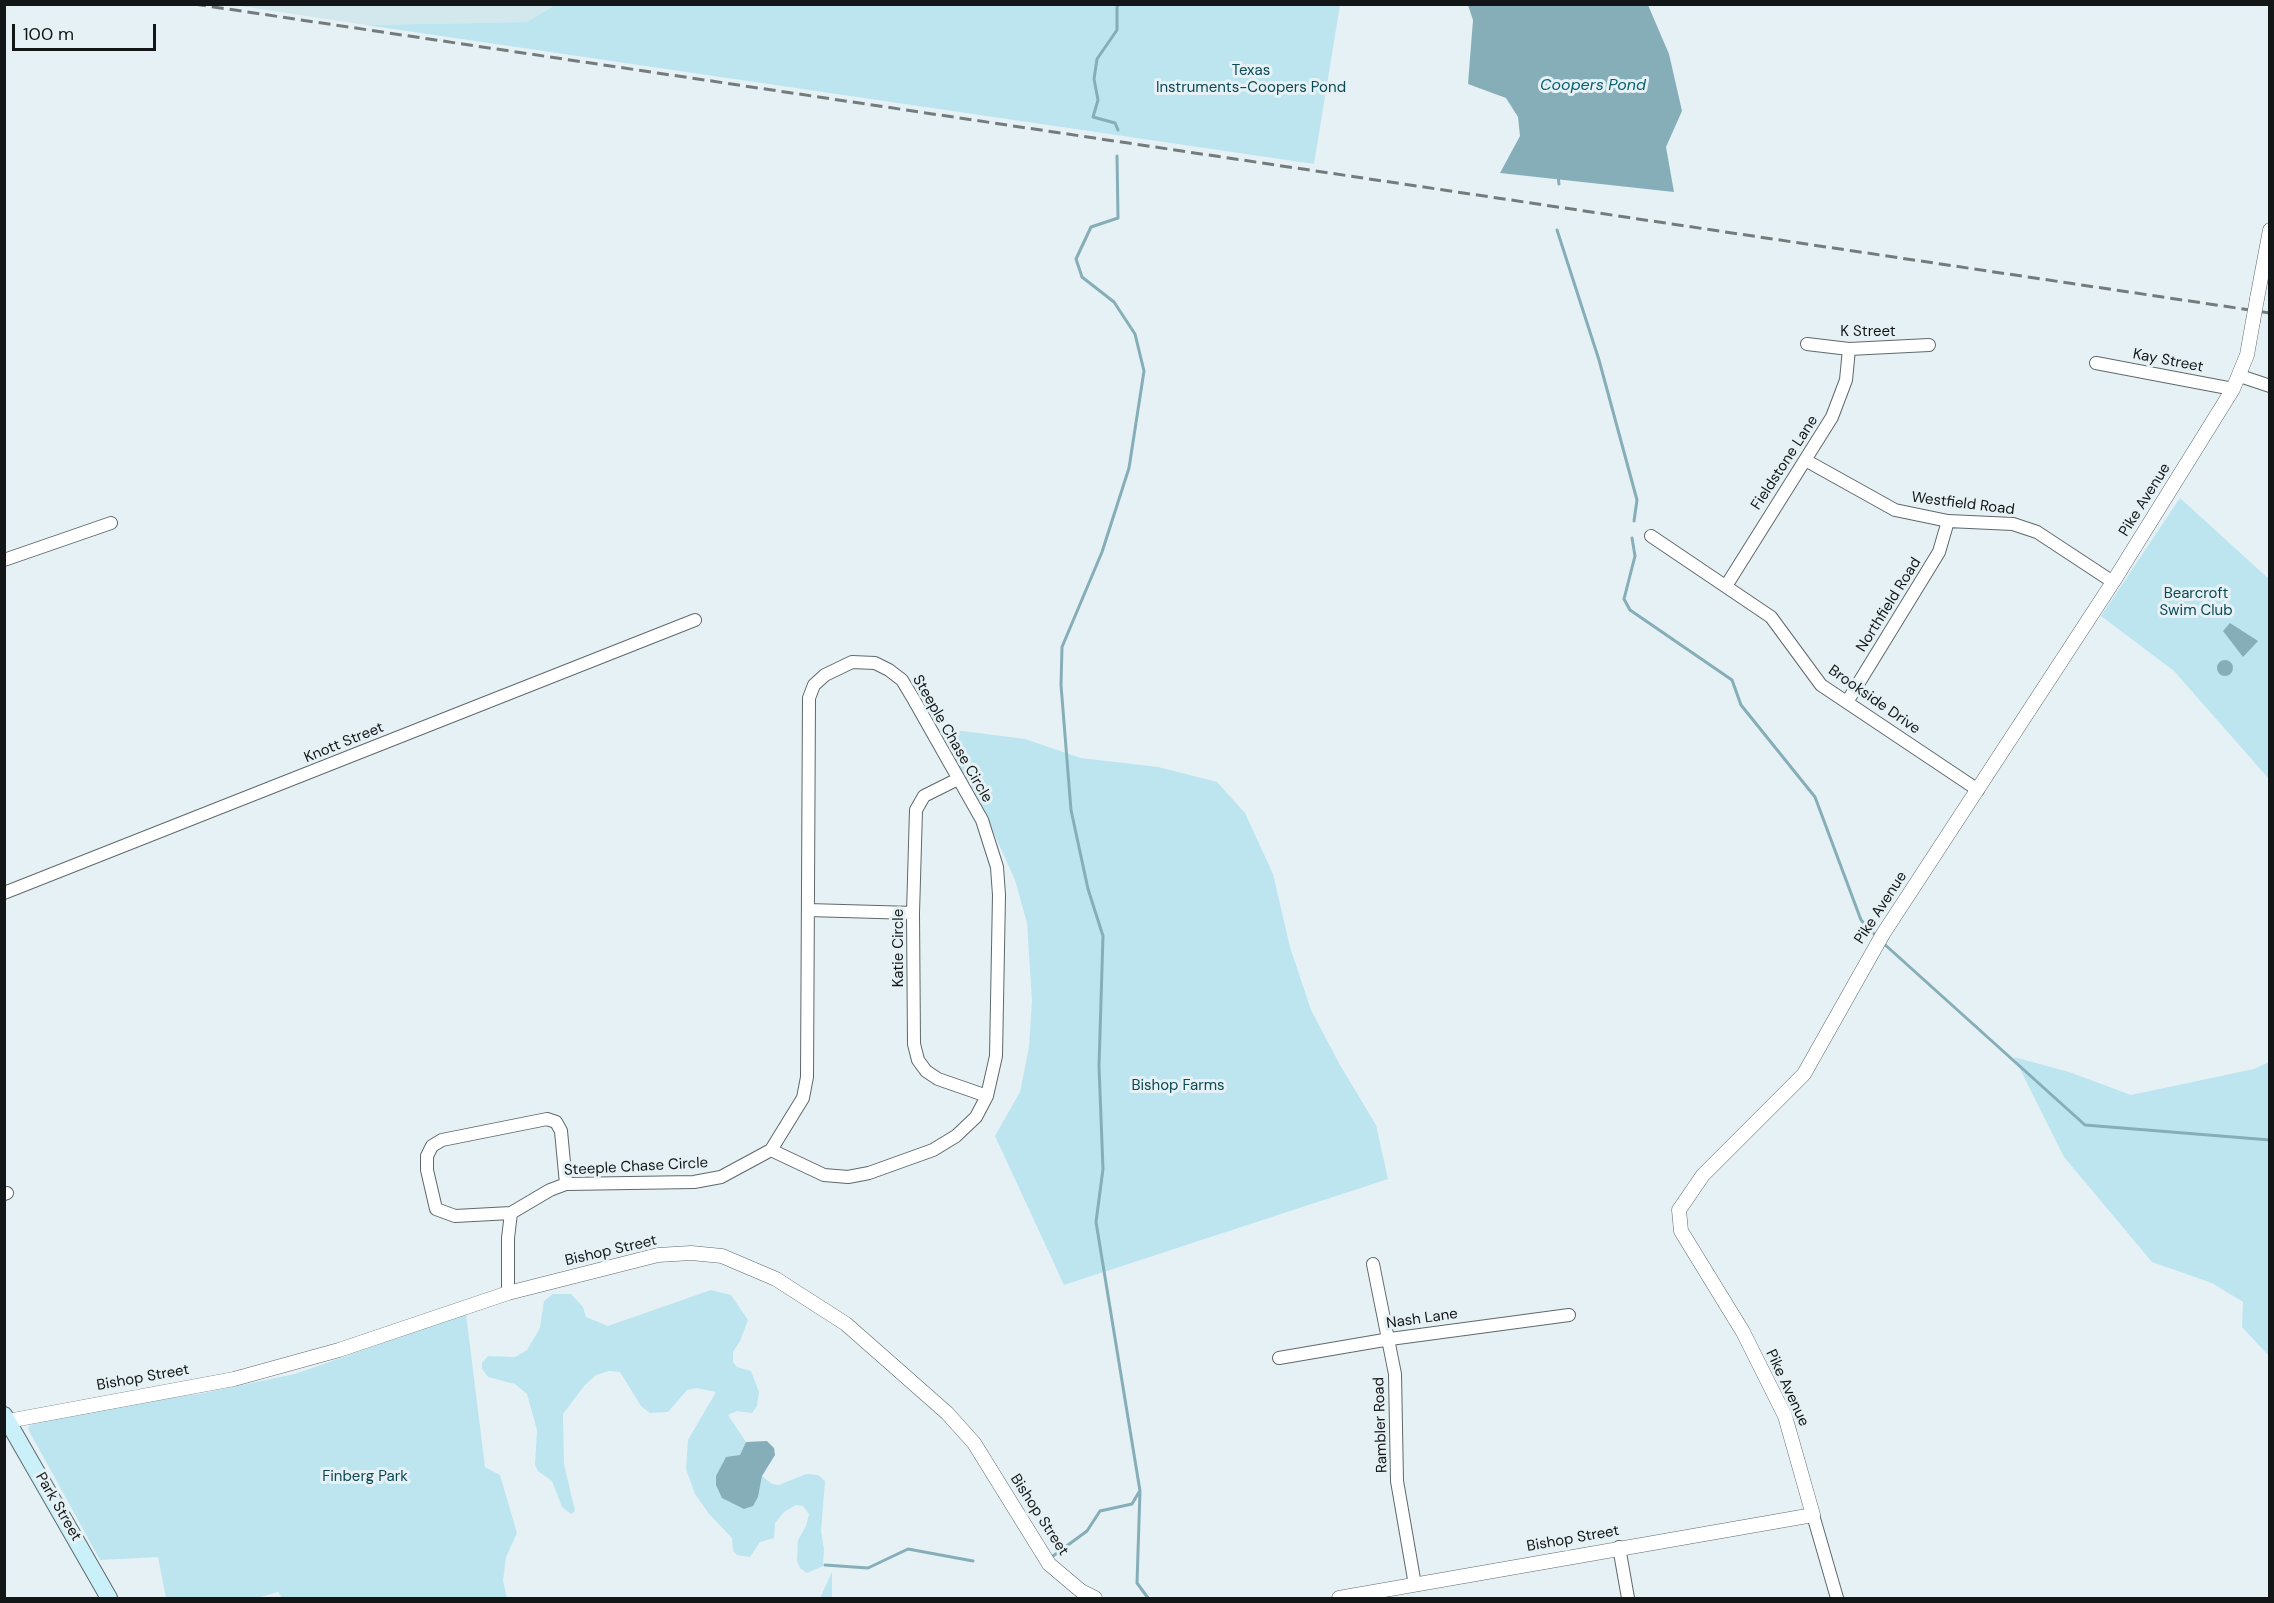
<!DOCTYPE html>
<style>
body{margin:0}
#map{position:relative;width:2274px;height:1603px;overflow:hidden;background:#e6f1f5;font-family:"DM Sans",sans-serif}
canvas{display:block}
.frame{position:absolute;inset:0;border:6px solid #121617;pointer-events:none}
.scale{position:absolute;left:12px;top:24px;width:144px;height:27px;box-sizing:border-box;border:3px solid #121617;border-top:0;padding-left:8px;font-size:18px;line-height:21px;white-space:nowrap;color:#121617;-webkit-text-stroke:4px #e6f1f5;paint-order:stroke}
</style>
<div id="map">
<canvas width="2274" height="1603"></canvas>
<div class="frame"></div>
<div class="scale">100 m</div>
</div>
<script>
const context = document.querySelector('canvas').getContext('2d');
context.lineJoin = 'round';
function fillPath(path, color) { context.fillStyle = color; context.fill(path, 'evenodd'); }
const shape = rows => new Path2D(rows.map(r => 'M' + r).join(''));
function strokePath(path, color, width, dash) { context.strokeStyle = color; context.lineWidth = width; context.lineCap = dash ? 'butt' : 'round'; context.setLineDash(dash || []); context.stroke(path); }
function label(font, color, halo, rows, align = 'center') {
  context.font = font + ' "DM Sans",sans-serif'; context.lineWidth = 6; context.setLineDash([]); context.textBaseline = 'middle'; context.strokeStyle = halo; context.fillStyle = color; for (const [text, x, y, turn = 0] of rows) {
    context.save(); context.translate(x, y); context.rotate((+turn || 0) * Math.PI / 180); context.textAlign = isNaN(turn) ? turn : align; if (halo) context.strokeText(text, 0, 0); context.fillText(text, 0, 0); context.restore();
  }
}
fillPath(shape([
 [234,5,555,5,527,22,366,25]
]), '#d3e8ed');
fillPath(shape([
 [555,5,1340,4,1340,5,1314,164,366,25,527,22],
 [2180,498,2269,579,2269,779,2174,671,2101,616],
 [928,731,963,731,1025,739,1081,758,1158,767,1217,782,1245,813,1273,874,1290,947,1311,1010,1340,1065,1376,1125,1388,1179,1064,1285,995,1136,1020,1092,1029,1047,1032,1001,1027,923,1015,880,979,800],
 [2014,1057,2069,1072,2131,1095,2254,1069,2269,1062,2269,1356,2242,1327,2243,1302,2212,1283,2152,1262,2064,1157],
 [711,1290,731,1295,748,1320,740,1341,733,1352,733,1362,737,1367,751,1371,759,1392,757,1406,752,1413,737,1411,728,1415,746,1442,740,1455,758,1497,762,1476,772,1484,779,1485,806,1474,818,1475,825,1481,821,1531,824,1549,823,1566,807,1573,800,1568,797,1561,798,1540,806,1526,809,1514,803,1506,796,1505,784,1512,775,1523,774,1538,760,1542,750,1557,737,1555,733,1551,732,1538,710,1515,695,1494,686,1469,688,1440,716,1392,696,1388,687,1390,668,1412,650,1413,641,1406,620,1372,609,1371,596,1375,584,1386,563,1414,564,1464,575,1511,571,1514,562,1507,552,1481,538,1471,535,1465,537,1430,527,1394,515,1384,488,1377,482,1369,482,1363,488,1356,515,1357,527,1350,540,1328,544,1301,553,1294,571,1294,583,1307,586,1317,608,1326],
 [466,1314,485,1467,500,1475,517,1533,506,1557,503,1581,507,1598,282,1598,278,1592,257,1598,166,1598,158,1557,100,1560,28,1429,30,1425,63,1416,133,1402,199,1394,295,1374],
 [832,1572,832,1598,820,1598]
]), '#bde5ef');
fillPath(shape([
 [1468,5,1648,5,1669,54,1682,111,1666,147,1674,192,1500,173,1520,136,1518,117,1506,98,1468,84,1473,20],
 [2230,623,2258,641,2243,657,2223,631],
 '2217 668a8 8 0 1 1 16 0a8 8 0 1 1-16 0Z',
 [767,1441,774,1448,775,1455,762,1476,758,1497,753,1506,744,1509,722,1498,716,1485,716,1476,726,1457,740,1455,746,1442]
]), '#85aeb9');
strokePath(shape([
 [1118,130,1115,123,1093,117,1098,100,1094,79,1097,59,1117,30,1117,7,1119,4],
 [1117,156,1118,218,1091,227,1076,259,1082,277,1114,302,1135,334,1144,371,1129,468,1102,552,1062,647,1061,685,1071,810,1088,889,1103,936,1099,1066,1103,1169,1096,1222,1140,1491,1137,1583,1148,1598],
 [1558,176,1559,184],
 [1557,230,1599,360,1637,500,1634,521],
 [1632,538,1635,556,1624,599,1630,610,1732,680,1741,705,1815,797,1861,920,1877,937],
 [1882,942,2085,1125,2270,1140],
 [1053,1556,1087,1531,1100,1511,1132,1504,1139,1492],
 [825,1565,868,1568,908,1549,973,1561]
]), '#85aeb9', 3);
const minor = shape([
 [1807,344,1849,349,1929,345],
 [2096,363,2233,389],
 [2240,376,2270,386],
 [1807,461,1895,510,1948,521,2013,524,2037,532,2113,582],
 [1651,536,1771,617,1821,685,1978,790],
 [4,560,111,523],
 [1726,586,1832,417,1846,380,1849,349],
 [852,662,875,663,889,670,902,680,914,700,982,820,997,867,999,895,996,1056,987,1096,976,1117,956,1136,933,1150,869,1173,848,1177,824,1175,771,1150,803,1098,807,1077,809,698,814,685,825,675,852,662],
 [1847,702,1939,552,1948,521],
 [958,779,924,796,916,810,913,913,914,1044,918,1060,926,1071,938,1079,987,1096],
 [4,893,695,620],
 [808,910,913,913],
 [4,1194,7,1193],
 [511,1213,455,1216,436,1209,427,1170,427,1156,432,1146,442,1140,547,1119,556,1122,561,1131,566,1184],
 [1373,1264,1395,1374,1397,1481,1415,1585],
 [508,1293,508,1238,511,1213,550,1190,566,1184,694,1182,721,1177,771,1150],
 [1279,1358,1390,1339,1569,1315],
 [1813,1515,1837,1598],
 [1619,1547,1628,1598]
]);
const tertiary = shape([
 [2257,299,2270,230],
 [8,1421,234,1379,339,1350,508,1293,658,1255,691,1253,722,1256,776,1279,846,1324,947,1413,974,1443,1049,1564,1081,1591,1095,1598],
 [1339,1598,1813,1515,1785,1416,1743,1332,1681,1231,1679,1210,1703,1175,1804,1074,1883,934,2113,582,2233,389,2247,355,2253,321]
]);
const secondary = shape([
 [4,1415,109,1598]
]);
strokePath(minor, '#5f696c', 14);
strokePath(tertiary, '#5f696c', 15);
strokePath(secondary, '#5f696c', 18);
strokePath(minor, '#fff', 12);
strokePath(tertiary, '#fff', 14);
strokePath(secondary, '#caf1f9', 16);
strokePath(shape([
 [194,4,2270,313]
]), '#747b7d', 3, [12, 6]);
const tertiaryBridge = shape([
 [2253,321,2257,299]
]);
strokePath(tertiaryBridge, '#5f696c', 15, []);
strokePath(tertiaryBridge, '#fff', 14);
label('15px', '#0b4955', '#e6f1f5', [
 ["Texas",1251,71],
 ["Instruments-Coopers Pond",1251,88],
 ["Bearcroft",2196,594],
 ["Swim Club",2196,611],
 ["Bishop Farms",1178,1086],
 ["Finberg Park",365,1477]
]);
label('15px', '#121617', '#e6f1f5', [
 ["K Street",1868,332],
 ["Kay Street",2168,361,11],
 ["Fieldstone Lane",1785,463,-57],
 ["Pike Avenue",2145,500,-58],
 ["Westfield Road",1963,504,7],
 ["Northfield Road",1889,605,-58],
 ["Brookside Drive",1874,700,35],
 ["Steeple Chase Circle",952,739,60],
 ["Knott Street",344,743,-22],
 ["Pike Avenue",1881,908,-57],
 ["Katie Circle",899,948,-90],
 ["Steeple Chase Circle",636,1167,-3],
 ["Bishop Street",611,1251,-13],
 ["Nash Lane",1422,1319,-8],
 ["Bishop Street",143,1378,-10],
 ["Pike Avenue",1787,1388,65],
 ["Rambler Road",1381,1425,-92],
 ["Park Street",58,1507,60],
 ["Bishop Street",1039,1515,57],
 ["Bishop Street",1573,1539,-10]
]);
label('italic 16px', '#065f6f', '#e6f1f5', [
 ["Coopers Pond",1593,86]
]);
</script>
